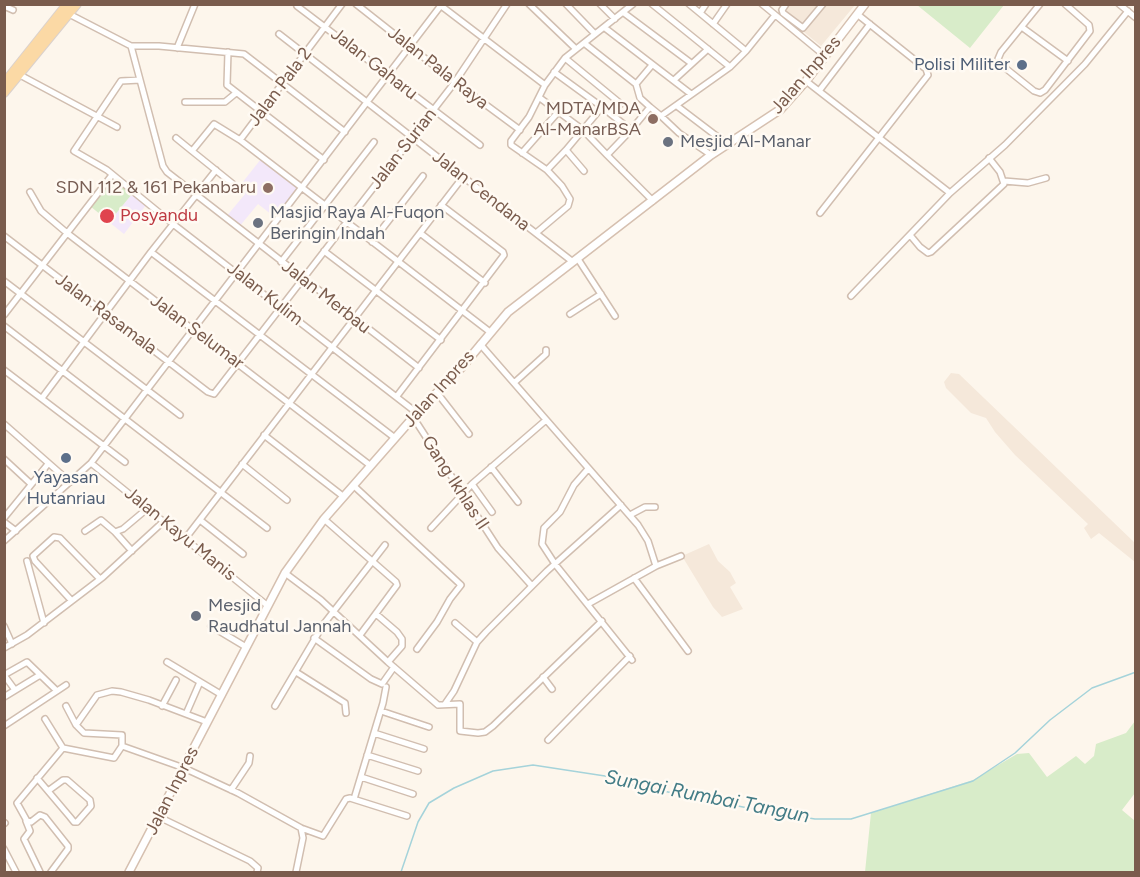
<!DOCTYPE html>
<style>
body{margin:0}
#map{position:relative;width:1140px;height:877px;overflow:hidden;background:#fdf6ec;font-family:Figtree,sans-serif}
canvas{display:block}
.frame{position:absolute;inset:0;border:6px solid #7a5c4d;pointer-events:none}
</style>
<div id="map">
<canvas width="1140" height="877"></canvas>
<div class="frame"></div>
</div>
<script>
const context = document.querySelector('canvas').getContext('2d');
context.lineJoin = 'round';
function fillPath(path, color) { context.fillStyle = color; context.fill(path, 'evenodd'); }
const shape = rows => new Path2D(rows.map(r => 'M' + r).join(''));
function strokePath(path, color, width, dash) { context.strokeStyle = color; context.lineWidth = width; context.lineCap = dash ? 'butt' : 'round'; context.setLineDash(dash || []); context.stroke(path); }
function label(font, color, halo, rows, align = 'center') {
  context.font = font + ' Figtree,sans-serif'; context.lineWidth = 5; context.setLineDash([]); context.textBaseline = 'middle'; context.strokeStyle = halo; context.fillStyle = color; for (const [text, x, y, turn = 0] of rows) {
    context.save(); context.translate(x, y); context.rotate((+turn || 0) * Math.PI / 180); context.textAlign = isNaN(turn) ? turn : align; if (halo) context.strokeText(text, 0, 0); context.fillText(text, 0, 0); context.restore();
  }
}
fillPath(shape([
 [781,5,855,5,821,46,777,10],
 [951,373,959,374,1135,543,1135,562,1099,533,1091,539,1084,528,1088,524,1015,455,995,432,986,418,971,413,946,388,944,382],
 [709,544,718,561,730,572,736,583,730,587,743,609,722,617,713,607,682,556]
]), '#f5e8da');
fillPath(shape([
 [261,159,299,189,276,218,258,204,239,227,226,217,245,194,238,188],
 [132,194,146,205,124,234,109,222]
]), '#f3e8fa');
fillPath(shape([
 [917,5,1004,5,970,48],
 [112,178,132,194,114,216,105,210,101,215,90,206],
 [1135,721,1135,793,1122,810,1135,821,1135,872,865,872,871,813,973,780,1017,754,1029,753,1047,777,1076,756,1085,764,1094,756,1096,744,1126,733]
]), '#d8ecc9');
strokePath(shape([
 [401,872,418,822,429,803,454,788,493,771,533,765,605,776,618,782,753,809,815,819,851,819,973,781,1015,753,1050,720,1092,688,1136,672]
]), '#a5d3da', 1.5);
const street = shape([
 [356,4,455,82,520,130],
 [529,4,576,49],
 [566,4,595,34],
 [600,4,615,19],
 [652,4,730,67],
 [689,4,746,51],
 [762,4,825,56],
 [786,4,782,10,783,13,803,28,823,4],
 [1040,4,1001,52,998,59,999,63,1034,91,1040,93,1045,90,1090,31,1089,25,1065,4],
 [1119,4,1136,18],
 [440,5,545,85],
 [4,6,13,10],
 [297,6,480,145],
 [624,13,691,63],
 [700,13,706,4],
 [69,14,131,46,159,46,244,54,345,132],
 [713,24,727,4],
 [605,28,691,94],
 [1023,28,1068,61],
 [279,34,573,262],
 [584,43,636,84],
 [131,46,163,166,167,172,419,368],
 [177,48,195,4],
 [228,52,227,85,324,160],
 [565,58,621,104],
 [554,72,602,107],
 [20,75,117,127],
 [140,80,121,81,74,151,107,170,173,224,417,413],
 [674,80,708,49],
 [806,81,950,193],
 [819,91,870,24],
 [540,98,583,130,607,155,631,130],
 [185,102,225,102,236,93],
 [677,106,727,144],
 [650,107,640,98,636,84,652,65],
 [661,116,679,133,711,155],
 [176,138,192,151],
 [240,140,342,4],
 [522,153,559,111],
 [607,155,653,201],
 [547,170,566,150],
 [584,171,566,150,602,107,631,130,650,107,661,116,730,67,746,51,775,15],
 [1004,181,1028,183,1046,178],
 [233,184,192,151,214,124,240,140,490,332],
 [30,192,41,211,67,233,371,466],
 [820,213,928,75,926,69,857,14],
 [420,233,485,283],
 [536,233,568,206,570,199,562,186,547,170,511,145,511,141,529,117,545,85,565,58,633,4],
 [910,235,920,247,928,253,931,252,1004,184,1000,172,989,158],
 [4,236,208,392,214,394,455,82,507,4],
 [372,242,423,176],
 [324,251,441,340],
 [151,252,216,170],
 [578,259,615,316],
 [281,262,374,142],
 [4,281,180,415],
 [851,296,950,193,1005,145,1085,64,1128,11],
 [570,314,601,294],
 [4,315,112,175],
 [4,326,267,528],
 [480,344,638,525,648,541,656,566],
 [4,370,125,462],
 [515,382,546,354,546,350],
 [438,394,469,434],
 [397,396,504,255,503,252,441,205],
 [42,398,151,252,395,438],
 [413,417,498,548,532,586],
 [4,424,70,482],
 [264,435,344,497],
 [4,459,31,484],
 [91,463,268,606],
 [242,464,287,500],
 [491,467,518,502],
 [588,469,574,485,560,512,544,528,542,544,555,564,632,660],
 [472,484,492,512],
 [354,486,461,585,450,599,437,622,417,649],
 [630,515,645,507,655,507],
 [4,518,48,464],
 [324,519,396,582,397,585,360,635],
 [200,520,243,554],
 [4,522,16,531],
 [431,528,472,484,546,420],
 [85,531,101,520,115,532,123,529,148,508],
 [115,532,132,551],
 [185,539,463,177],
 [4,541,91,463,442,4],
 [27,561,44,623],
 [285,573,321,600,388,662,438,705,460,704,460,731,478,733,485,732,493,726,602,621],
 [634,578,688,651],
 [71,600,35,561,33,556,54,537,60,538,100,579],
 [588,604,656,566,681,556],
 [376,614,397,632,402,639,402,646,388,662],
 [455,623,477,642],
 [4,626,12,644],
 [211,626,246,647],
 [314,638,371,679,382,684,394,667],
 [4,648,27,635,103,577,164,521],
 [167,662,222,695],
 [296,672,345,703,346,713],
 [4,675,27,662,57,691,4,726],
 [4,675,15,690],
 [543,677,552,689],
 [57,691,66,685],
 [4,697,40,675],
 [445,704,454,691,477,642,486,632,547,571,621,505],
 [66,706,76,725],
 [162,706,176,680],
 [275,706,323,625,385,545],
 [381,711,429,727],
 [186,714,200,682],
 [45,719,63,748,114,758,122,746],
 [207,722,149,700,121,692,112,691,97,695,76,725,84,733,122,735,122,746,184,768,238,793,301,828,323,836,346,799,350,798,407,816],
 [374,733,424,749],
 [548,740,630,656],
 [367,755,418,771],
 [361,777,413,794],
 [37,778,70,817,74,822,77,822,91,806,90,800,67,780,63,780,48,791],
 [231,790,249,763,250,756],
 [354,799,383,703,386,687],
 [159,817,250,861,258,868,257,872],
 [26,821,30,831,24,839,40,872],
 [4,824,5,823],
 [4,849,16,872],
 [51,872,68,849,68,846,45,817,40,815,31,822,27,821,17,803,63,748],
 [296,872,303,838,301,828]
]);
const secondary = shape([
 [129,872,285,573,324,519,417,413,462,367,508,312,711,155,781,109,806,81,865,4]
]);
const primary = shape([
 [4,83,67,4],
 [4,93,77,4]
]);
strokePath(street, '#d1beb0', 8);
strokePath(secondary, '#d6c0b0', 10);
strokePath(primary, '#dad1cd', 10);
strokePath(street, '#fff', 5);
strokePath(secondary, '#fff', 7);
strokePath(primary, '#fbd9a5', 8);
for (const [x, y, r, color] of [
 [1022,65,6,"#5c6f8a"],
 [653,119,6,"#8d6e63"],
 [668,142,6,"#6b7280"],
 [268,188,6,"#8d6e63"],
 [107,216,8,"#e0444e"],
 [258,223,6,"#6b7280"],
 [66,458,6,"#5c6f8a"],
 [196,616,6,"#6b7280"]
]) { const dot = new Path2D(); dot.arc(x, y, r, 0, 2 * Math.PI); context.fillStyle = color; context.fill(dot); strokePath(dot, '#fffaf3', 2); }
label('18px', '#7a5c4d', '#fffaf3', [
 ["Jalan Gaharu",374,64,38],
 ["Jalan Pala Raya",438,68,38],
 ["Jalan Inpres",806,75,-49],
 ["Jalan Pala 2",280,87,-53],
 ["Jalan Surian",403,149,-52],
 ["Jalan Cendana",481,191,38],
 ["Jalan Kulim",265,294,38],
 ["Jalan Merbau",326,297,38],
 ["Jalan Rasamala",106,314,37],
 ["Jalan Selumar",197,332,37],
 ["Jalan Inpres",439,389,-48],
 ["Gang Ikhlas II",455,483,57],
 ["Jalan Kayu Manis",180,534,39],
 ["Jalan Inpres",172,791,-63]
]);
label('18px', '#4e5e75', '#fffaf3', [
 ["Polisi Militer",1010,65],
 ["Yayasan",66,478,"center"],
 ["Hutanriau",66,499,"center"]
], 'right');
label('18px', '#785e54', '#fffaf3', [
 ["MDTA/MDA",641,109],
 ["Al-ManarBSA",641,130],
 ["SDN 112 & 161 Pekanbaru",256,188]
], 'right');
label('18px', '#5b616d', '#fffaf3', [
 ["Mesjid Al-Manar",680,142],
 ["Masjid Raya Al-Fuqon",270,213],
 ["Beringin Indah",270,234],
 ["Mesjid",208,606],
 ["Raudhatul Jannah",208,627]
], 'left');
label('18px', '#be3a42', '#fffaf3', [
 ["Posyandu",120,216]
], 'left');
label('italic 20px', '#437c86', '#fffaf3', [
 ["Sungai Rumbai Tangun",707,797,11]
]);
</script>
